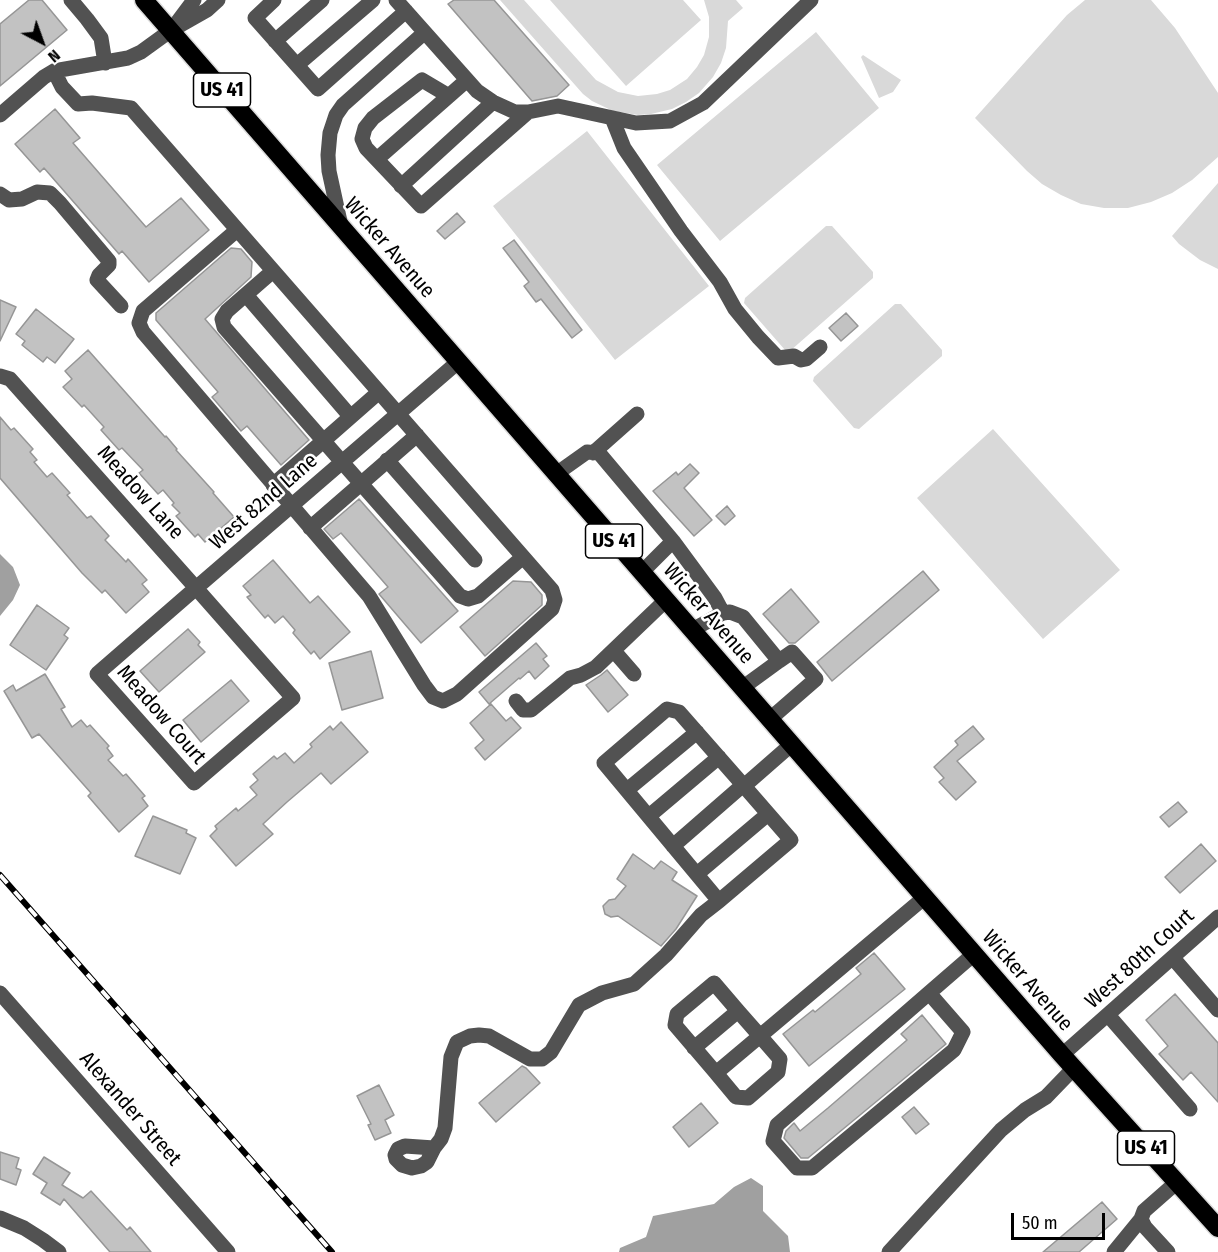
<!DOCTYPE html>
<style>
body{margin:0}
#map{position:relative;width:1218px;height:1252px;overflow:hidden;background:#fff;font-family:"Fira Sans Condensed",sans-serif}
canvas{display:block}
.north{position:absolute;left:12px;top:12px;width:60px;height:60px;-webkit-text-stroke:4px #fff;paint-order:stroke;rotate:139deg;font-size:16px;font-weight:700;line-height:24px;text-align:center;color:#000}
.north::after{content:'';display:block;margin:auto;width:21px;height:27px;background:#000;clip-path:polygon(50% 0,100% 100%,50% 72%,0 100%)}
.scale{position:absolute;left:1011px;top:1213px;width:94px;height:27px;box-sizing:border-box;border:3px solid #000;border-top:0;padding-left:8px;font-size:18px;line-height:21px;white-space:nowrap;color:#000;-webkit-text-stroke:4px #fff;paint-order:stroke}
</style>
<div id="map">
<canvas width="1218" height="1252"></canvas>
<div class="north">N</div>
<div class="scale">50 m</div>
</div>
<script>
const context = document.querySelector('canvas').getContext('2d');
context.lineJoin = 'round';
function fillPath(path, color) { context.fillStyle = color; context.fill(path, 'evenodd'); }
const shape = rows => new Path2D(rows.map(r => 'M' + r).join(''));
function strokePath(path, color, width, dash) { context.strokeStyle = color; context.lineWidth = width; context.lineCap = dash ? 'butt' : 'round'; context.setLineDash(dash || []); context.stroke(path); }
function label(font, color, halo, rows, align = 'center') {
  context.font = font + ' "Fira Sans Condensed",sans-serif'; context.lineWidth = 5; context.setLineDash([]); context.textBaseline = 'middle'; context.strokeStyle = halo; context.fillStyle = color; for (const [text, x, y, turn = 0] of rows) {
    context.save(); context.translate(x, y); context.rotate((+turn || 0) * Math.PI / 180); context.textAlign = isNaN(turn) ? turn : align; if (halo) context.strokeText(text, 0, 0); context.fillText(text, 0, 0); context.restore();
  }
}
fillPath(shape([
 [500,0,524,0,596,80,618,92,638,96,657,94,670,90,687,79,697,67,704,55,709,37,709,17,704,0,736,0,743,8,728,21,726,48,721,63,713,77,699,93,686,102,672,109,651,114,638,115,613,111,592,101,583,94],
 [550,0,683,0,701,20,626,86],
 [1085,0,1151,0,1175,28,1218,93,1218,157,1192,180,1172,193,1151,202,1128,208,1104,208,1081,204,1061,195,1042,184,1027,171,975,118,1067,15],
 [816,32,879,108,720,241,657,165],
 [863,55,901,80,893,92,879,98,861,57],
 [587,131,709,286,615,360,493,206],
 [1218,183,1218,269,1200,260,1179,244,1172,236],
 [826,226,832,226,873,272,873,278,790,351,785,350,744,303,745,298],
 [895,304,901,304,942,350,942,356,859,429,854,428,813,381,814,377],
 [993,429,1120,570,1043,639,917,498]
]), '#d9d9d9');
fillPath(shape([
 [0,554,13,567,20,585,13,600,0,616],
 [751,1178,763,1186,763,1211,788,1236,790,1252,619,1252,620,1248,646,1237,653,1216,714,1204,734,1187]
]), '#a0a0a0');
const building = shape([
 [29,0,42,0,67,30,0,86,0,24,29,0],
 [454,0,494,0,569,85,557,96,532,101,448,4,454,0],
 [55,109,80,138,73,143,146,227,181,198,209,230,149,282,122,251,119,254,44,168,40,172,15,144,55,109],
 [457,213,465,222,445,239,437,231,457,213],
 [514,240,582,330,572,338,541,299,536,302,524,286,529,282,503,248,514,240],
 [231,248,241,249,252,262,251,277,205,319,309,440,281,465,247,426,241,431,212,397,218,392,156,320,156,313,231,248],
 [0,300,16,307,0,341,0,300],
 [36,309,74,339,55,363,47,357,43,362,22,345,25,341,16,334,36,309],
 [846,313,858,326,841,341,829,328,846,313],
 [88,350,165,437,166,436,177,449,176,450,214,492,213,493,234,517,205,542,198,534,195,537,176,516,180,513,172,505,174,503,163,490,158,494,139,473,143,470,122,448,119,450,101,430,104,427,84,405,82,407,63,387,72,379,65,371,88,350],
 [0,417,11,430,14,428,33,449,30,452,37,460,34,462,47,477,52,473,70,493,67,495,87,518,91,516,109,536,105,540,126,562,128,559,147,580,142,584,149,592,126,613,105,590,102,593,82,573,0,478,0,417],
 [690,464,699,473,684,488,712,520,694,536,653,491,676,472,678,475,690,464],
 [359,499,458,611,421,643,379,594,388,587,341,533,333,539,324,529,359,499],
 [727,506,735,516,725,525,716,516,727,506],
 [273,560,310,603,318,596,350,632,320,659,314,651,311,654,293,633,295,630,283,616,275,623,268,615,265,618,247,597,251,595,243,586,273,560],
 [923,571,939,590,832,681,817,662,923,571],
 [513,581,531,582,542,595,542,605,485,656,460,627,513,581],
 [791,589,819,622,795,643,789,643,763,614,791,589],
 [37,605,69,628,64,635,68,638,46,670,10,645,37,605],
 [188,629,200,642,198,645,205,652,159,692,140,671,188,629],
 [536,643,547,656,543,659,549,666,535,679,529,671,520,679,519,678,489,704,479,692,536,643],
 [371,651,383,698,342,710,329,663,371,651],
 [607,670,628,695,608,712,586,685,601,675,607,670],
 [45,674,65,707,61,709,72,727,81,720,87,727,90,725,109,746,107,748,113,756,108,760,123,776,126,774,145,796,142,798,148,806,119,832,88,796,91,793,39,734,32,738,4,691,13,685,16,691,45,674],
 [231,680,249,701,201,742,183,720,231,680],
 [491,704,506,721,511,717,521,728,485,760,475,748,484,740,470,723,491,704],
 [341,722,368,752,331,784,321,773,287,802,263,824,273,834,236,866,210,836,217,829,215,826,236,808,238,811,257,795,250,787,258,780,253,774,274,756,277,759,285,753,294,763,312,747,310,744,330,726,333,730,341,722],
 [973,726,984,739,957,761,976,782,956,800,939,782,944,778,934,767,958,745,955,741,973,726],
 [1178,802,1187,812,1169,827,1160,817,1178,802],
 [153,816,187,830,186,833,196,838,180,874,135,856,153,816],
 [1201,844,1216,861,1180,893,1165,877,1201,844],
 [633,854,654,869,661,861,677,872,672,880,697,896,676,929,661,946,618,916,611,917,605,914,603,906,609,900,615,899,626,886,617,879,633,854],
 [874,953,905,989,809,1066,783,1034,813,1010,815,1012,861,974,856,968,874,953],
 [1175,994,1218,1043,1218,1102,1191,1072,1183,1080,1159,1054,1168,1046,1146,1020,1175,994],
 [922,1015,946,1044,808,1158,801,1158,784,1138,786,1131,794,1123,800,1131,828,1108,907,1040,901,1034,922,1015],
 [522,1066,526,1068,540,1083,496,1122,479,1103,522,1066],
 [379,1085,394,1115,385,1120,391,1133,375,1140,368,1125,371,1124,357,1096,379,1085],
 [701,1103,718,1123,689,1147,673,1127,701,1103],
 [914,1107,929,1124,916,1134,902,1117,914,1107],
 [0,1152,19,1158,16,1168,21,1170,16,1185,0,1179,0,1152],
 [44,1157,70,1173,62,1185,83,1198,91,1191,127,1230,130,1227,151,1252,110,1252,64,1199,60,1205,41,1193,47,1183,33,1174,44,1157],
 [1102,1202,1117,1219,1079,1252,1043,1252,1102,1202]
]);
fillPath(building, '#c2c2c2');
strokePath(building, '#969696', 1.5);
const highway = shape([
 [144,0,1062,1055,1218,1228]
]);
strokePath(highway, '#dbdbdb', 21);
strokePath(shape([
 [71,0,87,19,101,38,105,63],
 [274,0,255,18,318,89,406,11],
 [396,0,477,91,493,102,515,112,528,112,558,106,636,123,670,121,703,103,811,0],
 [176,24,194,0],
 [275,41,322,0],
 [297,65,373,0],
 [54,71,62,87,78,104,92,103,131,108,552,590,555,600,552,609,457,694,443,701,433,697,424,685,369,596,143,332,139,323,143,311,237,230],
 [449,96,422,80,373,118,365,128,362,139,366,148,421,206,528,112],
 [0,115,44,77,54,71,128,58,141,52,170,31,207,10,218,0],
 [612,118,624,148,681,231,720,282,735,309,758,337,778,358,794,356,801,360,806,359,820,347],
 [377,159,467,80],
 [401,186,493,102],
 [0,194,9,200,22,199,37,192,50,193,60,203,109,261,109,265,99,275,97,280,121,306],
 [341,226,329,171,328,155,330,133,336,115,343,105,424,33],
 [273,271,227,311,222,319,224,327,342,462,460,596,468,599,478,596,523,557],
 [246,295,350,416],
 [0,376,10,379,196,588,293,698,194,783,97,674,196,588,458,362],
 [593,453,637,414],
 [387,460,475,560],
 [556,474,587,452,599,453,673,541,715,598,723,613],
 [273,485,379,392],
 [310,528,417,435],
 [642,572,673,541],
 [692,630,723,613,730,612,743,617,779,661,742,688],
 [614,651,634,674],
 [516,701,523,710,531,710,570,678,581,675,596,667,666,600],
 [770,719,816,679,792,652,779,661],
 [744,786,679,712,667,709,604,763,719,901,791,840,744,786,792,744],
 [627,790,697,732],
 [649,816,719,757],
 [673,846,743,785],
 [697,874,768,814],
 [1173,958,1218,1010],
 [0,993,228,1252],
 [929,993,963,1032,954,1050,812,1168,797,1168,773,1141,777,1125,929,993,974,954],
 [1108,1015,1190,1109],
 [694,1048,738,1011],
 [1062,1055,1218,917],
 [716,1073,736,1097,748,1098,778,1072,780,1059,760,1036,738,1011,714,983,677,1014,675,1025,716,1073,760,1036,925,897],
 [434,1148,427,1162,421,1166,412,1168,402,1165,396,1159,395,1155,398,1149,405,1146,434,1148,441,1139,445,1128,451,1057,457,1042,470,1036,479,1035,489,1036,530,1059,542,1059,551,1052,579,1005,602,993,634,984,666,955,701,915,719,901],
 [0,1218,24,1228,43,1240,59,1252],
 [889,1252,1001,1130,1025,1110,1046,1097,1074,1068],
 [1114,1252,1141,1219],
 [1168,1252,1145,1227,1141,1219,1144,1211,1177,1182]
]), '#525252', 15);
strokePath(highway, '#000', 18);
const rail = shape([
 [0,875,332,1252]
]);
strokePath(rail, '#000', 6);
strokePath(rail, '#fff', 4, [11]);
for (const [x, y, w] of [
 [222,90,57],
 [614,541,57],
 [1146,1148,57]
]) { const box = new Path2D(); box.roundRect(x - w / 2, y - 17, w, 34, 4.5); context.fillStyle = '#fff'; context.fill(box); strokePath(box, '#000', 1.5); }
label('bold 20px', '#000', null, [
 ["US 41",222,90],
 ["US 41",614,541],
 ["US 41",1146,1148]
]);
label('21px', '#000', '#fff', [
 ["Wicker Avenue",389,248,49],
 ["Meadow Lane",140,493,48],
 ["West 82nd Lane",264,502,-41],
 ["Wicker Avenue",708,614,49],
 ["Meadow Court",161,715,49],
 ["West 80th Court",1140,959,-42],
 ["Wicker Avenue",1027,981,49],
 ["Alexander Street",130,1109,49]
]);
</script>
